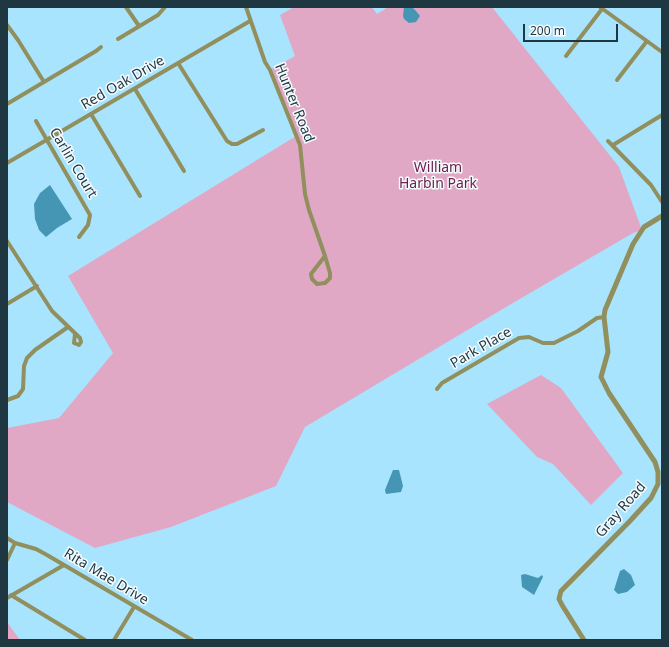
<!DOCTYPE html>
<style>
body{margin:0}
#map{position:relative;width:669px;height:647px;overflow:hidden;background:#a8e4fd;font-family:"Noto Sans",sans-serif}
canvas{display:block}
.frame{position:absolute;inset:0;border:8px solid #1e3741;pointer-events:none}
.scale{position:absolute;left:523px;top:24px;width:95px;height:18px;box-sizing:border-box;border:2px solid #1e3741;border-top:0;padding-left:5px;font-size:12px;line-height:14px;white-space:nowrap;color:#1e3741;-webkit-text-stroke:3px #f6fbfe;paint-order:stroke}
</style>
<div id="map">
<canvas width="669" height="647"></canvas>
<div class="frame"></div>
<div class="scale">200 m</div>
</div>
<script>
const context = document.querySelector('canvas').getContext('2d');
context.lineJoin = 'round';
function fillPath(path, color) { context.fillStyle = color; context.fill(path, 'evenodd'); }
const shape = rows => new Path2D(rows.map(r => 'M' + r).join(''));
function strokePath(path, color, width, dash) { context.strokeStyle = color; context.lineWidth = width; context.lineCap = dash ? 'butt' : 'round'; context.setLineDash(dash || []); context.stroke(path); }
function label(font, color, halo, rows, align = 'center') {
  context.font = font + ' "Noto Sans",sans-serif'; context.lineWidth = 3; context.setLineDash([]); context.textBaseline = 'middle'; context.strokeStyle = halo; context.fillStyle = color; for (const [text, x, y, turn = 0] of rows) {
    context.save(); context.translate(x, y); context.rotate((+turn || 0) * Math.PI / 180); context.textAlign = isNaN(turn) ? turn : align; if (halo) context.strokeText(text, 0, 0); context.fillText(text, 0, 0); context.restore();
  }
}
fillPath(shape([
 [294,7,372,7,377,14,388,7,492,7,619,167,642,230,633,233,506,307,305,427,276,486,171,527,95,548,7,502,7,428,59,418,113,353,68,276,296,136,270,70,295,56,280,15],
 [541,375,561,388,623,473,591,505,553,464,537,457,487,404],
 [7,622,20,640,7,640]
]), '#e1a8c6');
fillPath(shape([
 [404,7,412,7,416,11,420,16,416,22,409,23,404,19,403,16],
 [50,185,72,219,57,228,46,237,39,230,35,219,34,204,40,193],
 [393,470,399,470,403,486,401,492,386,494,385,490],
 [624,569,631,575,635,585,627,592,618,594,614,590,620,571],
 [525,574,538,578,542,575,543,577,534,595,522,587,521,575]
]), '#4596b5');
strokePath(shape([
 [126,7,139,26],
 [246,7,265,62,270,70,300,145,305,194,309,210,325,256,330,273,330,278,325,283,317,284,312,279,311,274,325,256],
 [600,7,662,52],
 [7,25,18,40,44,82],
 [118,39,158,15,165,7],
 [566,56,602,9],
 [178,63,227,141,232,144,237,144,263,130],
 [617,80,647,41],
 [135,89,184,171],
 [7,104,96,51,101,47],
 [91,114,140,196],
 [36,121,90,215,88,225,79,237],
 [608,141,651,185,662,202],
 [613,145,662,115],
 [7,163,250,21],
 [7,241,52,311,80,338,81,342,79,345,74,343,75,334],
 [7,304,37,286],
 [437,389,442,383,519,338,529,337,543,343,554,343,578,331,597,318,604,317],
 [7,400,18,396,23,389,24,366,27,358,35,350,68,327],
 [7,538,15,543,36,549,47,555,192,640],
 [7,560,15,543],
 [11,595,85,640],
 [7,598,64,565],
 [114,640,134,607]
]), '#928f5e', 4);
strokePath(shape([
 [584,640,562,605,559,599,561,591,629,522,651,498,658,484,658,472,655,462,609,393,601,377,608,352,604,317,605,310,633,244,644,227,662,216]
]), '#928f5e', 5);
label('14px', '#1e3741', '#f6fbfe', [
 ["Red Oak Drive",123,83,-30],
 ["Hunter Road",294,103,68],
 ["Carlin Court",73,163,59],
 ["Park Place",481,348,-30],
 ["Gray Road",621,510,-49],
 ["Rita Mae Drive",106,577,31]
]);
label('14px', '#6d2050', '#f6fbfe', [
 ["William",438,168],
 ["Harbin Park",438,184]
]);
</script>
